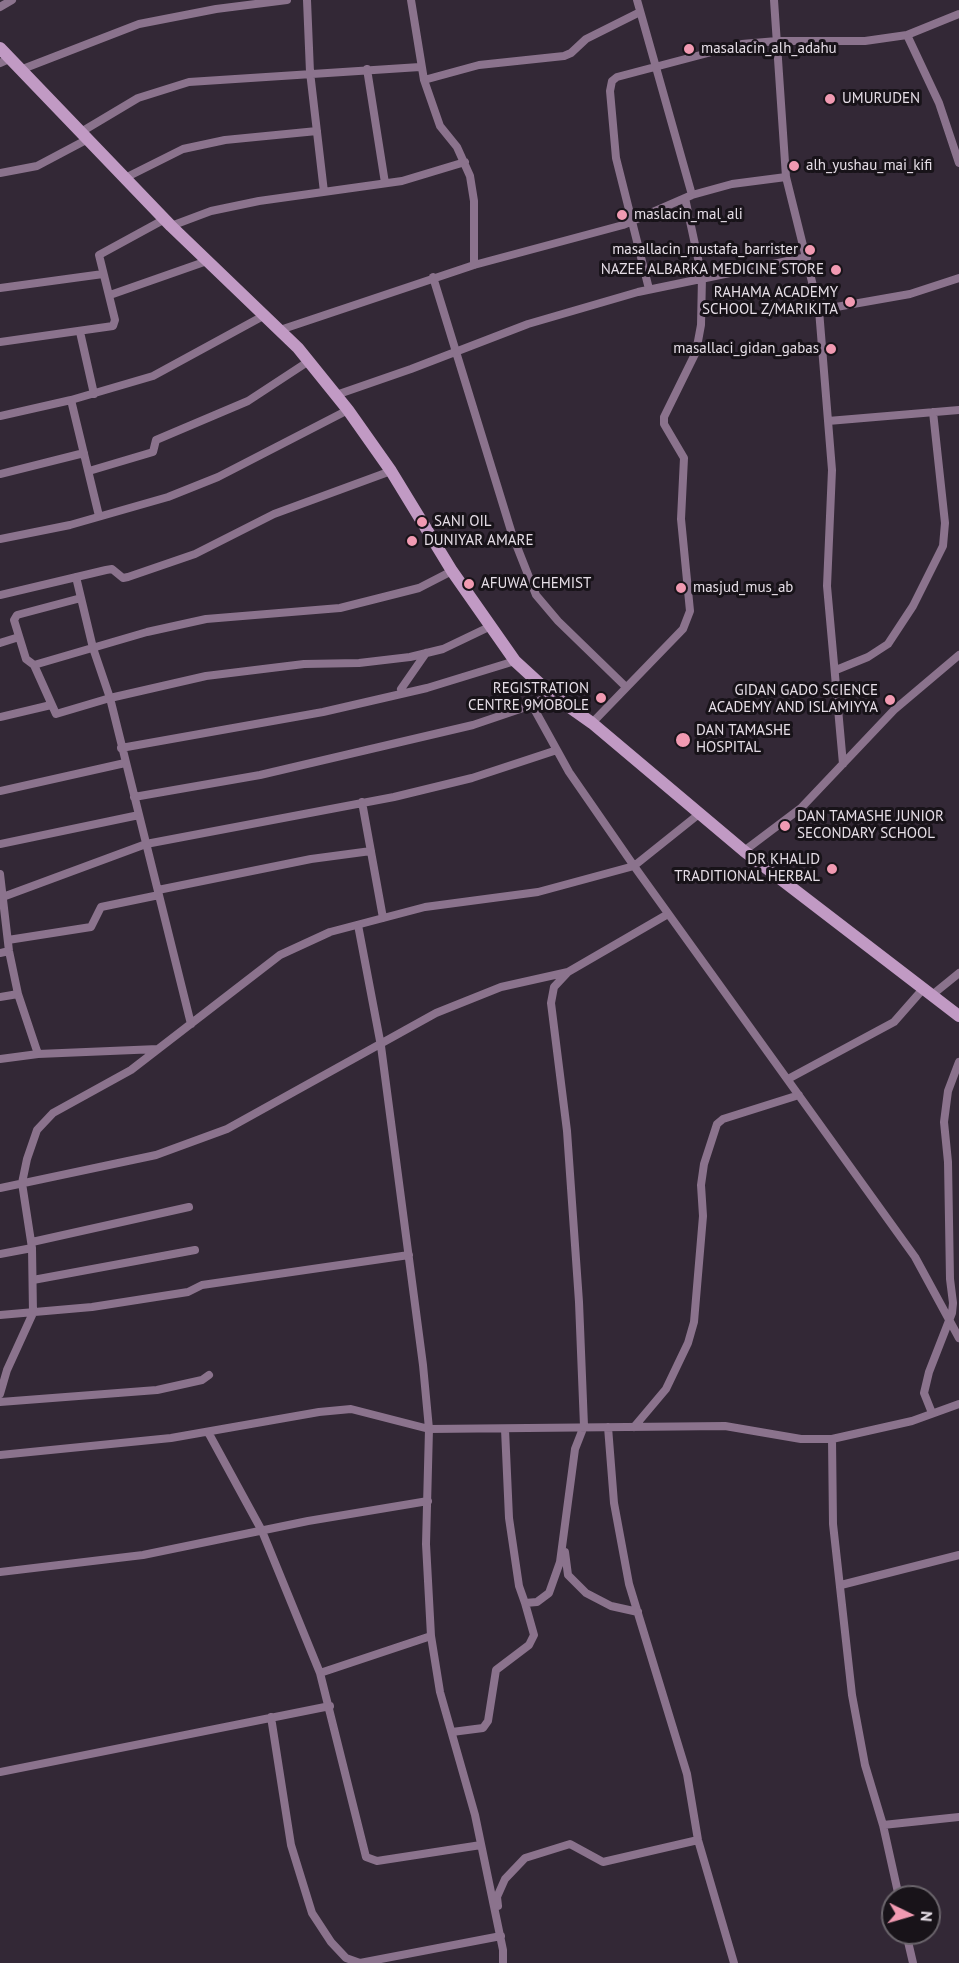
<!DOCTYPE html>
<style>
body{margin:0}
#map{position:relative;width:959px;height:1963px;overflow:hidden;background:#332836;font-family:"PT Sans",sans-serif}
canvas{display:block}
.north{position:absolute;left:881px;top:1885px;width:60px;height:60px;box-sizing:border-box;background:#181319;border:2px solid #6a646b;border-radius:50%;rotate:95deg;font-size:16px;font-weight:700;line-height:24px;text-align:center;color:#e6dee7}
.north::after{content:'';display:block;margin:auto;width:21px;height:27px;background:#f19ab2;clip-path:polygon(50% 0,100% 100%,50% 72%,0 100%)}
</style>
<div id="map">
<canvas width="959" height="1963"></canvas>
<div class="north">N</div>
</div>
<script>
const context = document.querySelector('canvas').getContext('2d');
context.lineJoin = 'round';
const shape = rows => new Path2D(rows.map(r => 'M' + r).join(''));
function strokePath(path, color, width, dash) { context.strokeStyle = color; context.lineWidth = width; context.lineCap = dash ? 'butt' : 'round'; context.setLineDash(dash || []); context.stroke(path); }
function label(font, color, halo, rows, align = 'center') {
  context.font = font + ' "PT Sans",sans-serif'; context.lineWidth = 6; context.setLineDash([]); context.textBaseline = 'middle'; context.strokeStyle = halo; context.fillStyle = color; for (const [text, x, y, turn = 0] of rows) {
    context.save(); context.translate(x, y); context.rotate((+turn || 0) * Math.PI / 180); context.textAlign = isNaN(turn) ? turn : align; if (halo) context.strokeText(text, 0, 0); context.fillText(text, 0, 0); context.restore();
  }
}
strokePath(shape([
 [307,0,310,72,324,192],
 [411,0,424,80,440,126,457,147,470,176,474,201,474,265],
 [637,0,692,195],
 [774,0,786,177,819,310,832,470,827,586,843,764],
 [0,7,12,0],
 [907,35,939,103,959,163],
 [0,63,9,59],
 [367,69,385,183],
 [20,70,139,24,216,9,287,0],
 [424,80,479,65,564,56,571,53,586,39,640,12],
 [81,132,138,98,189,82,420,67],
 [0,173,37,166,88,139],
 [125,178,183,149,225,140,317,131],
 [171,226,211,211,259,201,402,181,465,162],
 [433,277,512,534,536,595,558,621,626,687],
 [0,288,103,274],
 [649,289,616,158,610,91,612,81,617,77,742,44,777,41,865,41,907,35,959,14],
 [110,295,207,261],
 [819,310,910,294,959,278],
 [280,330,474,265,623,225,692,195,732,184,786,177],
 [80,332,94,394],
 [0,342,113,326,115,320,99,255,165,219],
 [336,395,411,369,528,324,638,292,807,257],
 [71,400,99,516],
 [0,416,71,400,153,376,265,315],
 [828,421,959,410],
 [89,471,153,452,156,440,248,401,309,361],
 [0,474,84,453],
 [0,539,70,525,168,497,218,477,348,410],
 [76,577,93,648,110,698,191,1024],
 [0,595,106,570,112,569,123,578,128,577,195,554,274,514,391,471],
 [81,598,17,615,14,620,26,659,34,665,56,714,110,698,206,676,304,664,359,663,410,657,443,649,489,627],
 [0,643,19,637],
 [34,665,147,632,206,619,340,608,419,588,452,571],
 [836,670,868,657,888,644,913,606,943,546,945,523,933,412],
 [401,689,426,653],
 [532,705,569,772,634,866,915,1257,959,1338],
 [0,717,51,705],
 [592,723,683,629,690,611,681,519,684,458,664,424,664,417,696,352,701,325,702,277,685,198],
 [121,748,323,712,427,688,515,661],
 [0,791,125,763],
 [134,797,260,775,473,725,532,705,551,694],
 [362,802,383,918],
 [0,844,139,815],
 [744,851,801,808,894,710,959,655],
 [0,874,9,951,18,994,38,1054],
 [158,890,311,859,371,851],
 [0,898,146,844,394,797,472,778,557,750],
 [358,925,381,1046,423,1365,429,1429,426,1544,431,1636,440,1692,475,1815,503,1950,503,1963],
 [8,940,91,927,101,907,159,895],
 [0,953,9,951],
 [932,995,959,973],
 [0,997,18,994],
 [0,1059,38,1054,158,1049],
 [788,1079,894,1022,923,989],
 [0,1188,156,1155,227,1129,436,1013,501,987,568,972,668,914],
 [32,1242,189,1207],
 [0,1254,32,1248],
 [33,1280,195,1250],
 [0,1315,92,1307,188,1292,202,1285,409,1255],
 [0,1394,7,1370,33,1313,32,1248,22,1183,27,1159,37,1130,53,1113,131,1070,280,955,330,932,425,907,538,892,634,866,699,814],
 [0,1402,157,1390,202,1380,209,1375],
 [932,1413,924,1393,929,1372,952,1313,953,1303,950,1279,948,1162,944,1122,948,1091,959,1062],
 [608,1427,614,1503,629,1584,687,1774,698,1840,734,1963],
 [634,1427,666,1389,688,1343,694,1322,703,1216,701,1185,704,1164,717,1124,723,1119,799,1095],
 [505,1429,509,1518,519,1586,525,1603,537,1602,549,1593,560,1562,575,1449,584,1426,579,1302,567,1131,551,1003,554,987,568,972],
 [208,1432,262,1531,320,1673,366,1857,377,1861,481,1845],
 [832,1439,833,1524,852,1695,865,1765,883,1825,899,1897],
 [0,1455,171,1438,319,1412,351,1409,429,1429,725,1426,801,1439,832,1439,912,1421,959,1404],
 [565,1552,568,1575,586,1593,611,1606,638,1612],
 [0,1572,143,1555,308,1521,428,1501],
 [841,1585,959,1555],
 [320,1673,431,1636],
 [271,1717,291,1845,312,1913,331,1942,346,1958,360,1963,501,1936],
 [452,1732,483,1728,488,1721,496,1670,529,1645,534,1635,525,1603],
 [0,1772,330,1706],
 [883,1825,959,1817],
 [498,1906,497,1897,505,1879,525,1858,570,1844,603,1862,698,1840],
 [906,1933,913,1963]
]), '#8b738d', 8);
strokePath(shape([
 [0,48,171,226,298,348,348,410,391,471,452,571,515,661,551,694,592,723,744,851,959,1016]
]), '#c19ac4', 12);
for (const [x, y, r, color] of [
 [689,49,6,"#f19ab2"],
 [830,99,6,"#f19ab2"],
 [794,166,6,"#f19ab2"],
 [622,215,6,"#f19ab2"],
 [810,250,6,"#f19ab2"],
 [836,270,6,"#f19ab2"],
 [850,302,6,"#f19ab2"],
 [831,349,6,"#f19ab2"],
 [422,522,6,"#f19ab2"],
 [412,541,6,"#f19ab2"],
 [469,584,6,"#f19ab2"],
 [681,588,6,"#f19ab2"],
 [601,698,6,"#f19ab2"],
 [890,700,6,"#f19ab2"],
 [683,740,8,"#f19ab2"],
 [785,826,6,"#f19ab2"],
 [832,869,6,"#f19ab2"]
]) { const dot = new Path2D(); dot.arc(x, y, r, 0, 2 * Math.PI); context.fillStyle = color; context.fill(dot); strokePath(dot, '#181319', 2); }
label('15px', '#e6dee7', '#181319', [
 ["masalacin_alh_adahu",701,49],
 ["UMURUDEN",842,99],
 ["alh_yushau_mai_kifi",806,166],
 ["maslacin_mal_ali",634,215],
 ["masallacin_mustafa_barrister",798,250,"right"],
 ["NAZEE ALBARKA MEDICINE STORE",824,270,"right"],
 ["RAHAMA ACADEMY",838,293,"right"],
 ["SCHOOL Z/MARIKITA",838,310,"right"],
 ["masallaci_gidan_gabas",819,349,"right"],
 ["SANI OIL",434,522],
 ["DUNIYAR AMARE",424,541],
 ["AFUWA CHEMIST",481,584],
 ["masjud_mus_ab",693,588],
 ["REGISTRATION",589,689,"right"],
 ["CENTRE 9MOBOLE",589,706,"right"],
 ["GIDAN GADO SCIENCE",878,691,"right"],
 ["ACADEMY AND ISLAMIYYA",878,708,"right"],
 ["DAN TAMASHE",696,731],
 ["HOSPITAL",696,748],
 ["DAN TAMASHE JUNIOR",797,817],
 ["SECONDARY SCHOOL",797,834],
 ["DR KHALID",820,860,"right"],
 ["TRADITIONAL HERBAL",820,877,"right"]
], 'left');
</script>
